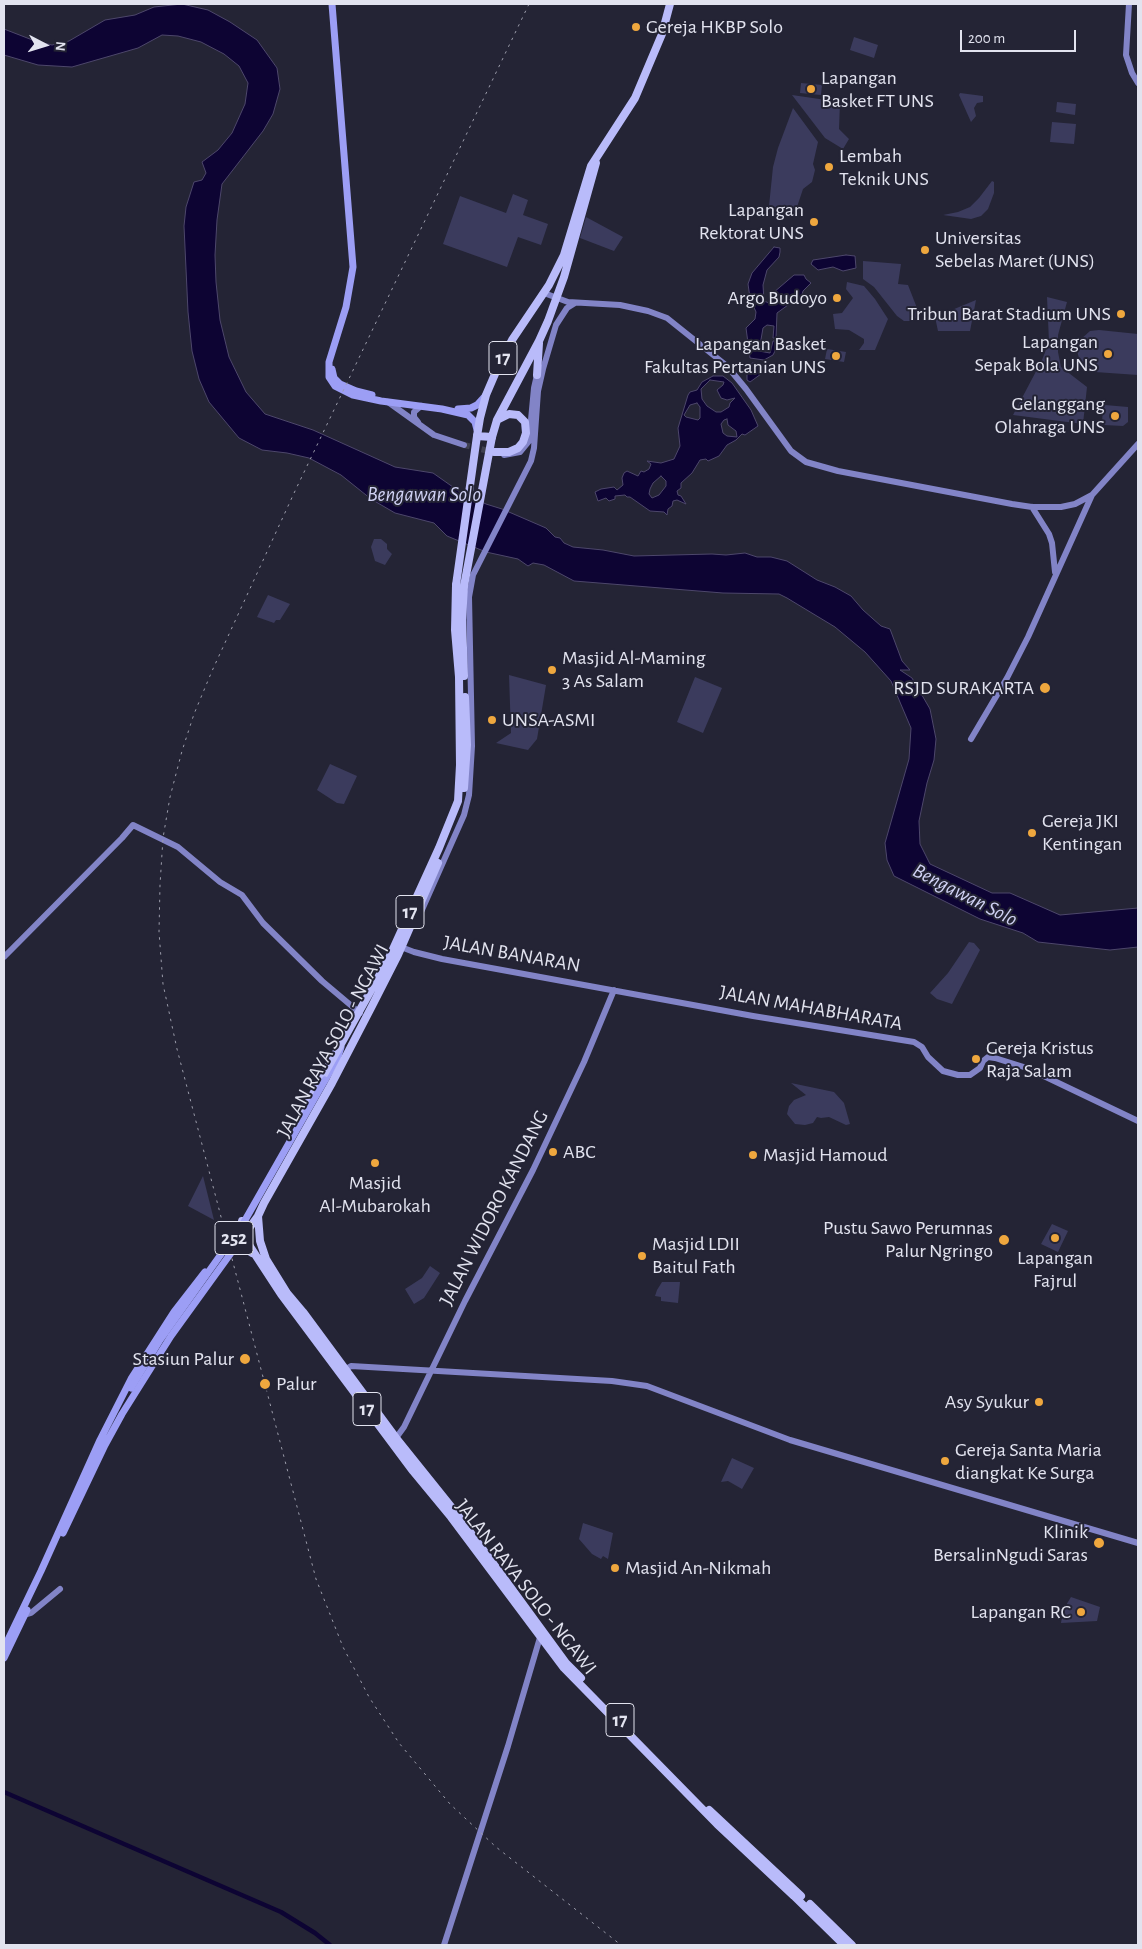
<!DOCTYPE html>
<style>
body{margin:0}
#map{position:relative;width:1142px;height:1949px;overflow:hidden;background:#242435;font-family:"Alegreya Sans",sans-serif}
canvas{display:block}
.frame{position:absolute;inset:0;border:5px solid #e2e3ef;pointer-events:none}
.north{position:absolute;left:20px;top:20px;width:50px;height:50px;-webkit-text-stroke:4px #242435;paint-order:stroke;rotate:95deg;font-size:14px;font-weight:700;line-height:20px;text-align:center;color:#e2e3ef}
.north::after{content:'';display:block;margin:auto;width:18px;height:22px;background:#e2e3ef;clip-path:polygon(50% 0,100% 100%,50% 72%,0 100%)}
.scale{position:absolute;left:960px;top:30px;width:116px;height:22px;box-sizing:border-box;border:2px solid #e2e3ef;border-top:0;padding-left:6px;font-size:15px;line-height:18px;white-space:nowrap;color:#e2e3ef;-webkit-text-stroke:4px #242435;paint-order:stroke}
</style>
<div id="map">
<canvas width="1142" height="1949"></canvas>
<div class="frame"></div>
<div class="north">N</div>
<div class="scale">200 m</div>
</div>
<script>
const context = document.querySelector('canvas').getContext('2d');
context.lineJoin = 'round';
function fillPath(path, color) { context.fillStyle = color; context.fill(path, 'evenodd'); }
const shape = rows => new Path2D(rows.map(r => 'M' + r).join(''));
function strokePath(path, color, width, dash) { context.strokeStyle = color; context.lineWidth = width; context.lineCap = dash ? 'butt' : 'round'; context.setLineDash(dash || []); context.stroke(path); }
function label(font, color, halo, rows, align = 'center') {
  context.font = font + ' "Alegreya Sans",sans-serif'; context.lineWidth = 4; context.setLineDash([]); context.textBaseline = 'middle'; context.strokeStyle = halo; context.fillStyle = color; for (const [text, x, y, turn = 0] of rows) {
    context.save(); context.translate(x, y); context.rotate((+turn || 0) * Math.PI / 180); context.textAlign = isNaN(turn) ? turn : align; if (halo) context.strokeText(text, 0, 0); context.fillText(text, 0, 0); context.restore();
  }
}
fillPath(shape([
 [854,37,878,45,874,58,850,50],
 [801,83,822,85,821,95,800,93],
 [960,93,983,96,983,102,977,103,974,108,976,116,971,122,959,95],
 [792,95,840,102,839,129,849,139,843,149,825,138],
 [1057,102,1076,104,1075,115,1056,112],
 [793,108,818,142,813,164,815,170,812,182,803,189,796,210,793,212,769,206,773,167,778,148],
 [1052,122,1076,124,1074,144,1050,142],
 [992,181,994,182,994,193,988,209,981,216,971,219,943,215,958,212,970,207,979,198],
 [513,194,528,200,523,215,548,224,541,245,518,237,507,267,443,244,460,196,506,213],
 [586,217,623,237,614,251,580,238],
 [863,261,901,264,898,284,908,285,917,308,921,312,921,315,911,321,904,321,897,316,874,287,863,279],
 [847,282,864,286,875,299,888,319,875,350,859,350,864,343,864,339,849,330,835,329,833,314,842,313,853,298,846,289],
 [1047,297,1067,302,1058,335,1058,352,1061,367,1087,387,1083,424,1013,415,1042,360,1049,342],
 [976,300,970,331,938,331,935,317],
 [1099,330,1138,334,1138,375,1095,372,1086,369,1081,365,1077,351,1080,340,1090,331],
 [827,349,846,352,844,362,825,359],
 [1105,405,1128,407,1128,422,1123,426,1104,425,1102,423,1103,407],
 [374,539,381,539,387,544,387,549,392,554,385,565,375,561,371,547],
 [268,595,290,604,280,620,276,620,274,623,257,617],
 [509,675,546,685,537,739,528,750,496,743,511,733],
 [695,677,722,688,703,733,677,722],
 [330,764,357,776,344,804,337,803,317,790],
 [969,942,974,943,980,950,952,1004,937,999,930,993,948,973],
 [791,1083,834,1092,844,1103,850,1124,846,1125,829,1117,821,1118,817,1117,813,1123,805,1125,795,1124,787,1114,789,1106,794,1100,806,1095],
 [203,1176,214,1220,188,1206],
 [1052,1224,1068,1231,1058,1252,1041,1244],
 [430,1266,440,1273,424,1298,414,1304,405,1289,422,1278],
 [662,1282,680,1282,678,1303,661,1301,661,1297,655,1296,657,1290],
 [732,1458,754,1468,742,1489,728,1481,721,1482],
 [583,1523,613,1533,608,1559,603,1556,601,1559,592,1554,579,1539],
 [1071,1597,1100,1607,1097,1621,1061,1623,1063,1610]
]), '#3b3b5d');
const water = shape([
 [182,4,208,10,230,22,257,40,277,68,280,89,273,114,263,131,222,184,217,220,215,255,216,282,220,320,229,357,246,392,265,414,313,430,395,467,433,473,460,492,486,504,502,509,546,528,555,537,560,538,564,543,573,547,603,550,634,556,712,554,726,555,745,553,757,557,771,557,787,561,817,580,835,587,851,596,863,610,881,626,890,629,902,661,910,670,900,670,912,678,930,709,936,739,934,760,927,783,919,821,920,844,930,864,992,893,1010,893,1060,915,1138,908,1138,947,1110,950,1038,942,1023,933,980,919,894,876,887,860,885,843,909,759,911,728,891,681,865,652,835,627,787,598,779,594,723,593,574,581,544,565,533,563,528,566,518,559,486,552,447,536,434,523,395,513,371,499,341,475,309,458,287,453,262,450,239,438,209,402,199,379,192,351,188,312,184,226,186,207,194,182,202,180,206,173,202,162,218,150,232,133,245,104,248,83,239,66,224,54,201,42,178,36,162,35,138,48,72,67,38,65,4,55,4,29,35,41,52,45,69,41,105,20,135,15,154,7,182,4],
 [774,247,780,248,780,252,779,257,767,270,763,285,764,301,769,303,773,293,794,275,804,275,806,279,811,283,803,291,801,299,788,305,777,313,776,338,773,338,774,326,767,325,763,328,759,351,770,353,773,341,775,341,775,351,773,355,764,360,750,358,746,328,755,319,756,312,750,298,748,284,752,273,774,247],
 [846,255,855,256,856,268,843,271,833,267,818,270,811,264,813,260,846,255],
 [753,363,765,365,766,367,761,374,750,382,747,380,747,365,753,363],
 [713,376,723,376,732,383,751,410,758,426,745,435,742,434,736,440,727,445,719,456,708,461,706,459,700,460,692,473,681,483,681,488,677,491,678,495,681,496,686,504,677,500,673,501,672,506,668,509,667,515,664,512,650,511,630,497,627,497,625,495,615,496,615,499,609,501,606,498,598,501,595,492,601,489,614,487,617,490,623,485,622,478,624,473,627,471,638,476,641,471,644,472,649,469,651,464,647,461,661,463,674,459,680,446,678,428,688,395,690,392,697,390,702,382,713,376],
 [710,380,724,382,723,385,717,390,721,398,727,400,735,398,730,403,729,407,721,412,716,412,707,406,702,399,701,389,710,380],
 [697,403,700,407,700,418,698,420,686,417,684,415,690,405,697,403],
 [727,419,728,425,736,431,737,437,727,436,723,433,721,424,724,420,727,419],
 [661,476,666,481,666,486,659,495,652,498,649,494,650,489,653,483,661,476]
]);
fillPath(water, '#0d0433');
strokePath(water, '#4d476b', 1);
strokePath(shape([
 [4,1792,281,1912,315,1933,330,1945]
]), '#0d0433', 4.5);
strokePath(shape([
 [464,445,493,452]
]), '#404151', 6, [6, 3]);
strokePath(shape([
 [1129,4,1126,55,1132,73,1138,83],
 [544,293,568,302,620,305,648,311,667,318,727,366,746,389,791,451,806,462,838,471,1012,504,1032,507,1061,507,1075,504,1092,495,1138,444],
 [388,402,434,435,464,445],
 [418,422,414,417,414,412,421,406],
 [504,455,520,452,529,441,534,388,537,375,540,372],
 [1032,507,1049,534,1052,543,1055,572],
 [971,739,1007,678,1028,637,1092,495],
 [417,921,464,815,469,795,472,746,469,597,473,575,531,461,534,448,538,391,543,369,556,325,567,308,575,303],
 [401,947,414,952,442,959,753,1016,914,1042,922,1047,928,1057,943,1071,958,1075,970,1075,980,1068,983,1061,988,1057,995,1058,1027,1068,1138,1121],
 [4,957,122,838,133,825,178,847,220,882,242,895,263,923,322,981,360,1013],
 [346,1369,351,1366,612,1381,647,1386,790,1440,1138,1543],
 [396,1438,404,1427,465,1301,533,1170,584,1062,614,990],
 [21,1616,31,1613,60,1589],
 [444,1945,508,1746,541,1634]
]), '#8284c7', 6);
strokePath(shape([
 [332,4,353,267,346,307,329,362,329,377,335,386,353,395,381,401,442,409,468,415,475,422,477,430],
 [332,369,334,378,340,384,356,391,372,395],
 [458,409,471,408,477,405,486,395],
 [325,1080,337,1060,341,1047],
 [63,1533,105,1445,122,1414,171,1336,244,1235],
 [4,1648,41,1571,100,1440,131,1379,174,1312,205,1272],
 [4,1658,27,1610]
]), '#9c9ef5', 7);
strokePath(shape([
 [595,160,596,163,564,277,548,321,539,341,497,420,492,437,477,436,480,418,486,395,498,367,512,340,549,285,564,255,591,166,635,98,662,34,670,4],
 [537,375,539,343],
 [494,452,509,452,518,448,523,442,526,433,525,422,518,415,509,414,497,420],
 [464,586,462,620,464,676],
 [464,788,467,745,465,697],
 [438,863,398,955,372,1006,332,1083,264,1203,258,1216,260,1241,266,1259,287,1293,303,1312,396,1438,457,1514,566,1663,581,1678],
 [304,1110,389,958,439,848,458,801,460,765,459,677,455,630,456,585],
 [242,1221,241,1228,247,1242,281,1294,413,1471,451,1517,564,1668,717,1824,794,1896,844,1945],
 [244,1235,258,1216],
 [234,1248,243,1247,252,1253],
 [709,1810,801,1896],
 [810,1904,852,1945]
]), '#b9bbfa', 8);
strokePath(shape([
 [529,4,295,491,212,671,194,714,182,751,170,797,163,838,160,885,159,932,163,984,177,1049,316,1579,343,1647,369,1697,399,1743,450,1804,496,1847,621,1945]
]), '#9c9dab', 1, [2.5, 5]);
strokePath(shape([
 [131,1388,160,1340,244,1222,325,1080]
]), '#9c9ef5', 7);
strokePath(shape([
 [456,585,477,436],
 [464,586,492,437]
]), '#b9bbfa', 8);
for (const [x, y, r, color] of [
 [636,27,5,"#efa73e"],
 [811,89,5,"#efa73e"],
 [829,167,5,"#efa73e"],
 [814,222,5,"#efa73e"],
 [925,250,5,"#efa73e"],
 [837,298,5,"#efa73e"],
 [1121,314,5,"#efa73e"],
 [1108,354,5,"#efa73e"],
 [836,356,5,"#efa73e"],
 [1115,416,5,"#efa73e"],
 [552,670,5,"#efa73e"],
 [1045,688,6,"#efa73e"],
 [492,720,5,"#efa73e"],
 [1032,833,5,"#efa73e"],
 [976,1059,5,"#efa73e"],
 [553,1152,5,"#efa73e"],
 [753,1155,5,"#efa73e"],
 [375,1163,5,"#efa73e"],
 [1055,1238,5,"#efa73e"],
 [1004,1240,6,"#efa73e"],
 [642,1256,5,"#efa73e"],
 [245,1359,6,"#efa73e"],
 [265,1384,6,"#efa73e"],
 [1039,1402,5,"#efa73e"],
 [945,1461,5,"#efa73e"],
 [1099,1543,6,"#efa73e"],
 [615,1568,5,"#efa73e"],
 [1081,1612,5,"#efa73e"]
]) { const dot = new Path2D(); dot.arc(x, y, r, 0, 2 * Math.PI); context.fillStyle = color; context.fill(dot); strokePath(dot, '#242435', 2); }
for (const [x, y, w] of [
 [503,358,28],
 [410,912,28],
 [234,1238,38],
 [367,1409,28],
 [620,1720,28]
]) { const box = new Path2D(); box.roundRect(x - w / 2, y - 16.5, w, 33, 4); context.fillStyle = '#242435'; context.fill(box); strokePath(box, '#e2e3ef', 1); }
label('bold 19px', '#e2e3ef', null, [
 ["17",503,358],
 ["17",410,912],
 ["252",234,1238],
 ["17",367,1409],
 ["17",620,1720]
]);
label('20px', '#e2e3ef', '#242435', [
 ["Gereja HKBP Solo",646,27],
 ["Lapangan",821,78],
 ["Basket FT UNS",821,101],
 ["Lembah",839,156],
 ["Teknik UNS",839,179],
 ["Lapangan",804,210,"right"],
 ["Rektorat UNS",804,233,"right"],
 ["Universitas",935,238],
 ["Sebelas Maret (UNS)",935,261],
 ["Argo Budoyo",827,298,"right"],
 ["Tribun Barat Stadium UNS",1111,314,"right"],
 ["Lapangan",1098,342,"right"],
 ["Sepak Bola UNS",1098,365,"right"],
 ["Lapangan Basket",826,344,"right"],
 ["Fakultas Pertanian UNS",826,367,"right"],
 ["Gelanggang",1105,404,"right"],
 ["Olahraga UNS",1105,427,"right"],
 ["Masjid Al-Maming",562,658],
 ["3 As Salam",562,681],
 ["RSJD SURAKARTA",1034,688,"right"],
 ["UNSA-ASMI",502,720],
 ["Gereja JKI",1042,821],
 ["Kentingan",1042,844],
 ["Gereja Kristus",986,1048],
 ["Raja Salam",986,1071],
 ["ABC",563,1152],
 ["Masjid Hamoud",763,1155],
 ["Masjid",375,1183,"center"],
 ["Al-Mubarokah",375,1206,"center"],
 ["Pustu Sawo Perumnas",993,1228,"right"],
 ["Palur Ngringo",993,1251,"right"],
 ["Masjid LDII",652,1244],
 ["Baitul Fath",652,1267],
 ["Lapangan",1055,1258,"center"],
 ["Fajrul",1055,1281,"center"],
 ["Stasiun Palur",234,1359,"right"],
 ["Palur",276,1384],
 ["Asy Syukur",1029,1402,"right"],
 ["Gereja Santa Maria",955,1450],
 ["diangkat Ke Surga",955,1473],
 ["Klinik",1088,1532,"right"],
 ["BersalinNgudi Saras",1088,1555,"right"],
 ["Masjid An-Nikmah",625,1568],
 ["Lapangan RC",1071,1612,"right"]
], 'left');
label('20px', '#e2e3ef', '#242435', [
 ["JALAN BANARAN",512,954,10],
 ["JALAN MAHABHARATA",811,1008,10],
 ["JALAN RAYA SOLO - NGAWI",333,1041,-62],
 ["JALAN WIDORO KANDANG",494,1208,-63],
 ["JALAN RAYA SOLO - NGAWI",526,1587,52]
]);
label('italic 21px', '#d0d2f4', '#242435', [
 ["Bengawan Solo",424,495],
 ["Bengawan Solo",965,895,27]
]);
</script>
